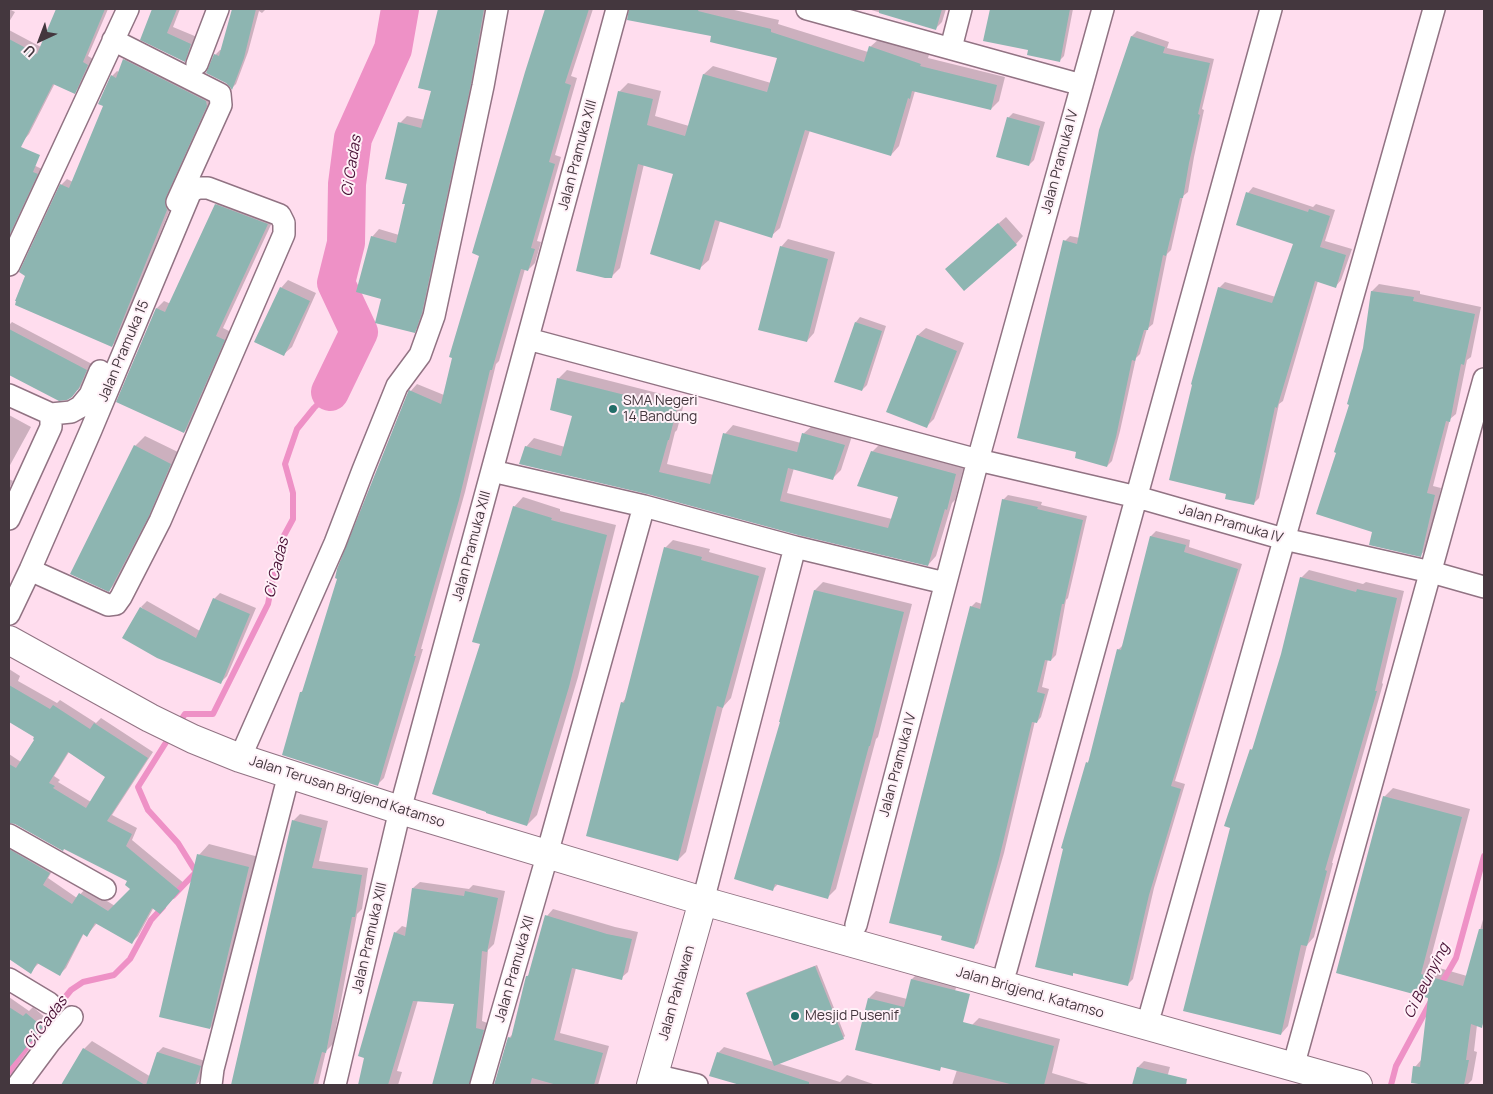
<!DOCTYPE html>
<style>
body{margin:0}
#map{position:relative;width:1493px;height:1094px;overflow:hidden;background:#fde;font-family:Manrope,sans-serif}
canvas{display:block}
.frame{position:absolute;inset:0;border:10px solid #44373e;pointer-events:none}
.north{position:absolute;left:15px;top:15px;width:50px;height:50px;-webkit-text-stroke:4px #fff1f8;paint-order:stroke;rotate:223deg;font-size:14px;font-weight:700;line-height:20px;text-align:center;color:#44373e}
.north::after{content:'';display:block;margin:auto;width:18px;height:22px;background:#44373e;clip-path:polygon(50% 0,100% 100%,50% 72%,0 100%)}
</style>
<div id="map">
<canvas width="1493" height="1094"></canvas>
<div class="frame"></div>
<div class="north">U</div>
</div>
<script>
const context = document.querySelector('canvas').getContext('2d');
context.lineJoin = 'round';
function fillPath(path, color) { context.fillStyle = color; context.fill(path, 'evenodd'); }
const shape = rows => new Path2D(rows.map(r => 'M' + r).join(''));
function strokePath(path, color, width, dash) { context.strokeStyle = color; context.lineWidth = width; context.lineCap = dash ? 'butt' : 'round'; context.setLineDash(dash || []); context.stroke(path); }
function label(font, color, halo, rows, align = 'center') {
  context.font = font + ' Manrope,sans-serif'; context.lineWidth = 4; context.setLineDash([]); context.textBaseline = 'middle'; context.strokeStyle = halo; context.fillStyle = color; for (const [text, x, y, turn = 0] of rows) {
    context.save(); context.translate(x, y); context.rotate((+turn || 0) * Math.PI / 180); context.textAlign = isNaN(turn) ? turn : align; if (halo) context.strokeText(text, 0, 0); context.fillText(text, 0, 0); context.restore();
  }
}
fillPath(shape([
 [9,9,15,12,9,22],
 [58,9,108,9,88,56,93,59,80,86,75,92,55,83,29,134,24,140,9,132,9,30,41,47],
 [154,9,180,9,173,27,197,37,191,54,185,61,142,39],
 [236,9,266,9,262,13,259,11,248,52,236,84,232,88,215,55,220,50,222,50,232,12],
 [439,9,490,9,422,324,414,331,383,298,372,237,379,229,399,235,407,204,409,183,400,123,407,116,425,120,432,91,420,88],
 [546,9,593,9,571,76,577,78,555,155,561,157,537,241,541,242,535,263,528,270,525,269,499,361,496,364,465,492,421,649,423,649,384,778,377,785,301,692,304,690,409,393,417,384,444,395,526,72],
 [643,9,730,9,779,20,778,24,868,52,870,47,879,39,929,55,928,58,1005,77,999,101,991,109,915,91,899,146,891,155,810,130,780,228,771,236,720,221,709,260,700,268,675,173,644,164,620,268,612,276,619,92,628,83,661,91,655,116,689,126,704,74,713,66,771,83,779,57,713,35,641,21],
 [868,9,946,9,942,22,935,29],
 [992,9,1073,9,1064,56,1059,61,1029,49,985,40],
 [1137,31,1169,42,1167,48,1214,59,1202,109,1204,110,1194,157,1188,192,1183,196,1171,250,1167,254,1153,324,1147,329,1140,354,1136,358,1120,431,1112,461,1107,466,1065,241,1070,236,1080,238,1132,36],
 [130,55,212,100,171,190,170,198,172,204,117,340,112,346,61,185,67,179,73,182,104,106,112,76,117,71,119,72,124,60],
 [1013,113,1045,122,1034,160,1029,165,1008,118],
 [9,160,24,168,29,163,42,169,9,241],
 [1253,187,1313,207,1316,204,1335,210,1325,241,1352,249,1341,280,1336,286,1318,281,1283,401,1279,404,1259,498,1253,504,1219,288,1225,282,1276,297,1294,243,1248,193],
 [223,197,275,216,223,328,231,332,192,424,184,432,118,401,157,308,164,301,171,304,216,205],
 [1006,217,1023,236,1016,244,954,262],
 [788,239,835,252,814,333,807,341,781,247],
 [288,280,316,293,292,347,284,354,281,288],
 [1379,284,1420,291,1420,294,1481,307,1471,357,1467,360,1456,414,1450,419,1433,486,1441,488,1427,548,1420,556,1374,531,1338,452,1364,348,1372,291],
 [860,317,886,326,867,385,862,390,856,322],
 [12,322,92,364,85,381,78,390,33,384,9,372,9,325],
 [926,328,964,343,934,419,926,427,888,411,918,335],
 [567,370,685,400,677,430,675,432,667,464,714,475,725,434,733,425,801,443,803,434,812,426,852,436,841,470,833,478,794,468,787,493,892,519,899,496,872,452,880,444,964,466,955,500,952,503,936,556,928,565,526,447,534,438,565,447,574,415,558,379],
 [9,415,31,427,9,467],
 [145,436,180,453,158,504,119,580,109,590,135,446],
 [9,479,13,481,9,489],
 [1008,495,1042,502,1041,505,1087,516,1068,598,1066,600,1056,655,1051,660,1048,659,1042,687,1049,689,1041,717,1037,722,1035,721,1004,853,978,943,973,948,971,607,976,602,982,604,1003,500],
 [523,497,560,509,560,511,616,525,578,677,537,815,527,825,482,644,514,507],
 [1156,531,1190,540,1189,547,1242,564,1175,781,1185,784,1154,888,1133,979,1127,985,1075,972,1072,974,1087,763,1091,759,1118,650,1124,644,1151,536],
 [673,540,710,549,709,552,766,568,731,698,723,707,686,852,678,860,622,703,626,698,665,548],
 [1309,570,1363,584,1366,582,1404,591,1382,683,1383,684,1332,863,1333,863,1314,937,1307,945,1288,1026,1281,1034,1251,750,1254,747,1282,654,1301,578],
 [823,582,912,604,878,737,876,739,836,889,828,897,778,884,773,889,782,721,815,590],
 [220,593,256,608,227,676,220,683,141,607,147,601,200,631,214,599],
 [9,669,20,676,18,681,57,703,60,700,96,723,101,718,153,752,112,815,137,828,132,840,185,884,166,907,154,907,138,936,132,942,97,923,87,935,84,933,66,968,60,974,39,963,30,972,9,958,9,840,55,866,48,878,77,898,86,888,115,906,132,889,129,881,16,823,9,821,9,754,21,762,36,739,36,736,9,721],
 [69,752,107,777,91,802,58,782,60,780,54,776],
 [1393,788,1470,809,1429,965,1467,976,1484,916,1484,1023,1481,1026,1477,1025,1474,1051,1477,1052,1472,1080,1467,1085,1435,1085,1413,1082,1415,1067,1422,1059,1429,997,1338,973,1384,797],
 [300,814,328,821,319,861,368,868,362,909,357,914,333,1044,326,1051,318,1085,232,1085,293,821],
 [209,844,259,857,220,1018,210,1028,199,855],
 [420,882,469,889,473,885,505,891,494,944,488,950,482,1021,490,1024,478,1085,434,1085,456,1003,418,1000,397,1071,402,1072,398,1085,359,1085,395,933,402,926,408,928,413,888],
 [553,909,615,927,638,932,628,972,621,978,576,968,560,1033,609,1046,598,1085,495,1085,509,1038,513,1034,527,976,529,975,547,916],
 [817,965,845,1036,843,1038,777,1063,840,1082,847,1075,876,1085,745,1085,711,1075,718,1053,724,1047,774,1062,747,993,749,991],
 [919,972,958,982,932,1058,869,998,876,991,907,999,912,979],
 [9,997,29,1011,33,1007,48,1020,9,1068],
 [979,1018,1060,1039,1052,1073,1092,1085,952,1085,972,1025],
 [92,1041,156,1080,153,1085,63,1085,84,1049],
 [163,1047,205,1061,199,1082,195,1085,190,1085,152,1073,158,1052],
 [1144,1061,1170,1067,1165,1085,1134,1085,1138,1067]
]), '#0003');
strokePath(shape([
 [177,726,185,714,213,714,268,604,280,543,293,519,293,493,285,464,297,429,314,408,330,392],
 [170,736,138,787,148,810,178,843,196,872,173,896],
 [1440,986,1456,958,1484,856],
 [37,1032,71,990,83,982,114,975,130,959,151,920,163,907],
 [9,1072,32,1040],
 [1391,1085,1396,1066,1430,1003]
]), '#ee91c6', 6);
strokePath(shape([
 [330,392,359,332,336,283,346,243,347,184,353,138,393,49,400,9]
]), '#ee91c6', 38);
fillPath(shape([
 [56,9,105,9,83,62,88,65,75,94,53,84,21,147,40,155,33,172,38,174,9,236,9,39,37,54],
 [152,9,177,9,167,33,191,44,185,62,140,40],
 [232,9,256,9,244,58,232,90,230,87,226,83,206,73,214,54,219,56],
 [438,9,484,9,471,84,422,313,415,333,375,323,381,299,356,292,371,236,396,243,405,204,402,204,407,184,385,179,398,122,421,128,431,91,418,88],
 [545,9,589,9,565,83,571,85,549,162,555,164,531,248,535,249,528,271,521,269,492,370,490,370,459,500,414,656,416,656,378,786,282,755,300,692,302,692,337,579,335,578,337,569,408,392,409,390,441,404,452,358,449,357,479,256,472,253,525,72],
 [629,9,699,9,698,11,771,29,771,32,864,62,869,46,921,64,920,66,997,85,991,110,912,91,910,99,908,98,891,156,805,130,772,238,715,220,700,270,650,254,673,174,638,164,612,278,605,278,576,271,618,91,653,99,647,125,685,136,703,74,767,92,777,58,710,42,711,36,627,20],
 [879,9,942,9,936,30,879,13],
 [990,9,1070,9,1060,62,1027,55,1028,50,983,41],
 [1131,36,1165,47,1163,53,1210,63,1198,114,1200,115,1189,163,1183,198,1180,198,1166,256,1163,255,1148,330,1144,330,1135,361,1132,360,1116,437,1107,467,1075,458,1076,452,1017,438,1063,240,1077,244,1099,130],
 [123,59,206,101,207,106,166,197,165,204,167,210,112,347,15,305,16,301,15,301,25,276,19,272,60,184,69,188,103,106,98,104,111,75,116,78],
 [1007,117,1040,126,1029,166,996,157],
 [1246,192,1308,212,1309,209,1330,216,1320,247,1346,255,1336,288,1315,281,1277,408,1275,407,1254,505,1225,499,1226,494,1169,480,1192,385,1191,384,1218,287,1272,303,1293,244,1236,225],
 [215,204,268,224,216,336,225,340,184,433,116,402,156,308,165,312],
 [998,223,1017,245,964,291,945,269],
 [780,246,828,259,807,342,758,330],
 [280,287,310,301,284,356,254,342],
 [1371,291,1414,297,1413,301,1475,314,1464,365,1461,364,1450,422,1446,421,1427,493,1435,495,1421,557,1369,545,1372,532,1316,514,1336,453,1334,452,1349,405,1347,404,1363,348],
 [855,322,882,331,862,391,834,382],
 [9,329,87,370,79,388,72,397,67,400,59,401,9,375],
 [917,335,957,351,927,428,886,412],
 [557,378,677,408,669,440,668,440,659,472,710,484,723,433,797,452,802,433,845,445,833,480,788,468,780,501,888,528,898,497,857,486,871,451,956,474,947,510,945,509,928,566,798,535,647,494,519,464,525,446,561,456,572,416,550,410],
 [134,445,171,464,149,516,109,592,70,574],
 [1002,499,1038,507,1037,509,1083,520,1064,604,1062,604,1051,661,1045,660,1037,692,1045,694,1037,723,1032,722,999,859,974,949,941,940,942,936,889,923,970,606,980,609],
 [513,506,552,518,551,520,607,535,569,687,527,826,486,813,486,812,432,794,480,644,472,642],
 [1150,536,1186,545,1184,552,1238,569,1171,786,1181,789,1149,895,1128,986,1073,973,1073,976,1035,967,1063,849,1061,848,1086,762,1088,763,1117,649,1121,650],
 [664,547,702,557,701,560,759,576,723,708,717,706,678,861,586,836,621,702,624,703],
 [1300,577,1356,592,1357,589,1397,598,1375,691,1377,691,1325,870,1327,871,1307,946,1301,945,1281,1035,1183,1011,1230,828,1224,826,1250,749,1252,750,1281,654],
 [814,590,904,612,870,746,869,746,828,899,775,884,773,891,734,879,780,722,779,722],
 [213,598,250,614,221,684,157,658,122,638,140,607,196,638],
 [9,685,50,709,53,705,90,729,94,723,148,758,107,821,132,834,126,846,180,891,160,914,152,908,132,944,95,923,87,937,83,934,60,976,37,963,31,974,9,959,9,849,50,873,43,885,72,904,79,893,108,911,130,889,125,885,127,881,64,849,63,851,15,824,9,823,9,764,16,768,34,740,33,739,34,737,9,722],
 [68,752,105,777,86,808,53,788,55,786,49,783],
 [1383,796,1462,817,1421,974,1463,986,1479,929,1484,929,1484,1018,1482,1028,1471,1024,1466,1060,1469,1060,1464,1085,1426,1085,1411,1083,1413,1066,1420,1067,1428,998,1336,973],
 [292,820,322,828,312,868,362,875,355,917,352,917,326,1053,322,1052,313,1085,231,1085],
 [197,854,249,867,210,1029,159,1017],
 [412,888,464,896,465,891,498,898,487,952,482,951,476,1028,484,1030,469,1085,432,1085,454,1004,413,1001,388,1085,358,1085,364,1058,358,1056,394,932,405,936],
 [545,915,607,934,632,939,622,980,572,968,554,1040,603,1053,594,1085,557,1085,532,1078,530,1085,494,1085,508,1037,511,1038,526,976,528,976],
 [815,966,844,1039,774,1066,746,993],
 [911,979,970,994,963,1022,1054,1046,1044,1085,1014,1085,941,1067,940,1071,855,1050,868,998,904,1007],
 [9,1007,23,1016,26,1013,43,1027,9,1068],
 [83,1048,145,1085,61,1085],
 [157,1052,201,1066,195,1085,146,1085],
 [717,1052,809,1082,809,1085,740,1085,709,1076],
 [1137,1067,1187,1079,1186,1085,1132,1085]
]), '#8db5b1');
const street = shape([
 [807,9,1082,85],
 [113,40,220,94,221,105,177,202],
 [951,48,961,9],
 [197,64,218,9],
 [9,265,128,9],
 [528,339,978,460,1137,497,1284,539,1431,572,1484,587],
 [9,395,51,414,71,412,80,407,90,395,100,371],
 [492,471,644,506],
 [9,519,51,427,51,414],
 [795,547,945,583],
 [9,614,30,570,91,430,191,191,199,188,208,188,280,215,284,223,284,234,160,521,121,597,116,604,108,605,30,570],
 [240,758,335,543,363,470,397,386,420,355,434,316,483,86,497,9],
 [9,835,105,889],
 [549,847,644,506,795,547,703,901],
 [856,925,978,460,1103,9],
 [1006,970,1271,9],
 [9,979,49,1003],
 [1151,1011,1434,9],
 [1293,1067,1484,379],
 [654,1075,697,1085],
 [18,1085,50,1042,72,1017],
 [211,1085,213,1069,289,774],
 [335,1085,400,810,617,9],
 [481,1085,548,853]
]);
const secondary = shape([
 [9,640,150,718,193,739,240,758,289,774,400,810,703,901,1358,1085],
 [651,1085,703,901]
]);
strokePath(street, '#917383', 24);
strokePath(secondary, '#917383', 30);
strokePath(street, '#fff', 21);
strokePath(secondary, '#fff', 28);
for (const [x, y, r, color] of [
 [613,409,5,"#226d68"],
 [795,1016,5,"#226d68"]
]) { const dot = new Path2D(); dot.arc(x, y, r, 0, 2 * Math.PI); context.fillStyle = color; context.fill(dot); strokePath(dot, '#fff1f8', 2); }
label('14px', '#44373e', '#fff1f8', [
 ["Jalan Pramuka XIII",578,155,-75],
 ["Jalan Pramuka IV",1060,162,-75],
 ["Jalan Pramuka 15",124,351,-67],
 ["Jalan Pramuka IV",1231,524,16],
 ["Jalan Pramuka XIII",472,546,-75],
 ["Jalan Pramuka IV",898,765,-75],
 ["Jalan Terusan Brigjend Katamso",347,792,18],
 ["Jalan Pramuka XIII",370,938,-77],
 ["Jalan Pramuka XII",515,969,-74],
 ["Jalan Pahlawan",677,993,-74],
 ["Jalan Brigjend. Katamso",1030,993,16]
]);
label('14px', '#44373e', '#fff1f8', [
 ["SMA Negeri",623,401],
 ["14 Bandung",623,417],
 ["Mesjid Pusenif",805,1016]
], 'left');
label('italic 15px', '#470f33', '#fff1f8', [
 ["Ci Cadas",352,166,-81],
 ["Ci Cadas",277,568,-76],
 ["Ci Beunying",1427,981,-63],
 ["Ci Cadas",46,1023,-53]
]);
</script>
